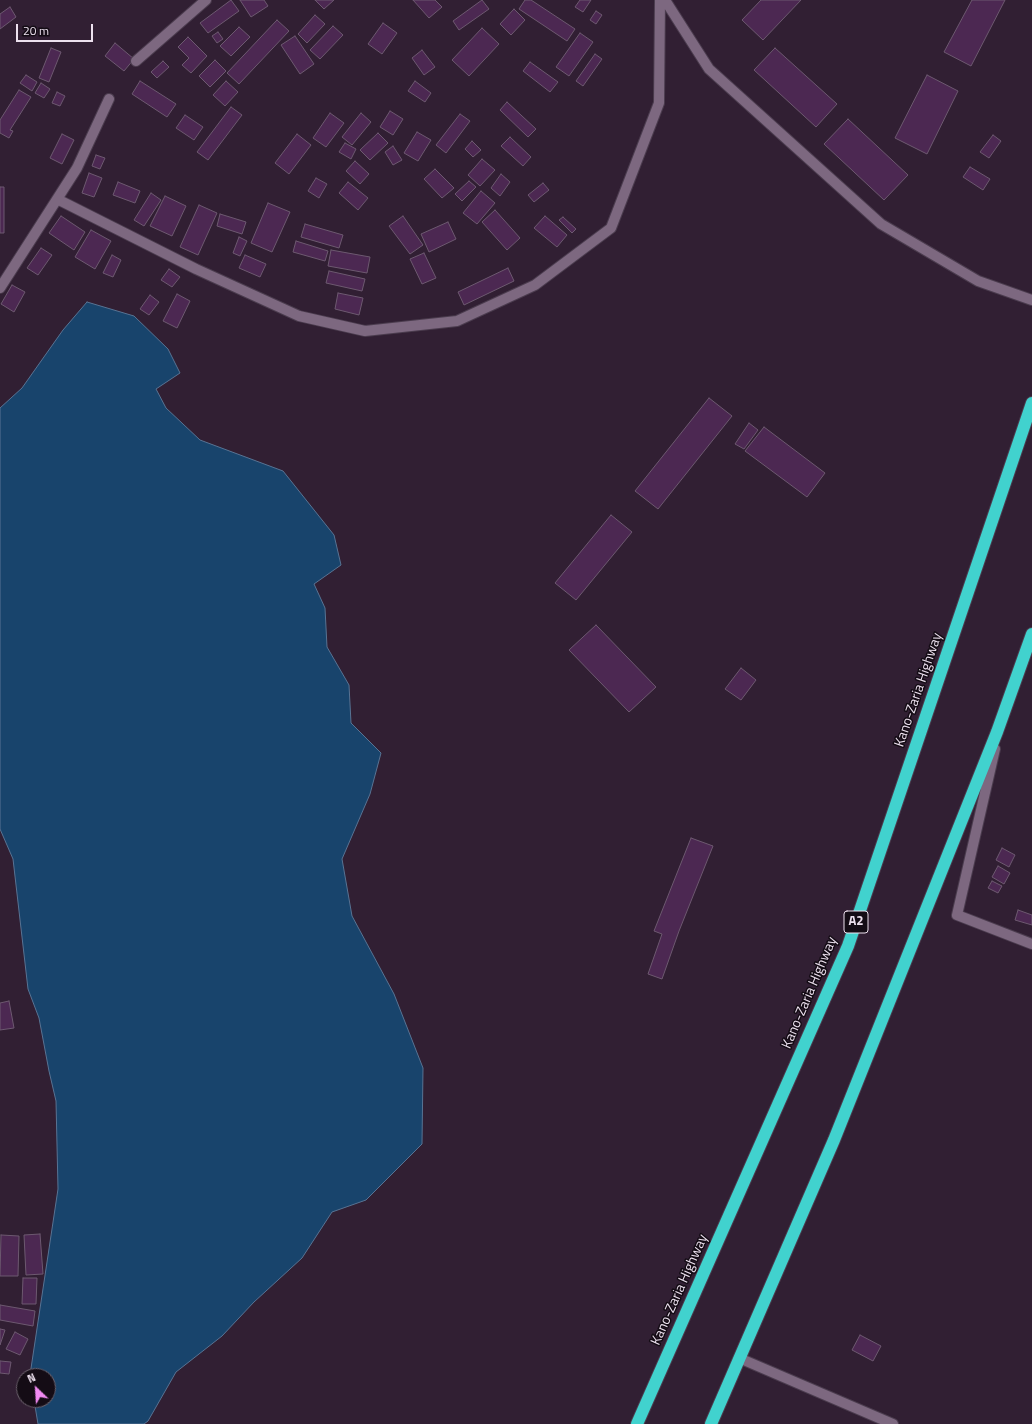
<!DOCTYPE html>
<style>
body{margin:0}
#map{position:relative;width:1032px;height:1424px;overflow:hidden;background:#311f33;font-family:"Titillium Web",sans-serif}
canvas{display:block}
.north{position:absolute;left:16px;top:1368px;width:40px;height:40px;box-sizing:border-box;background:#140c15;border:1px solid #6b616c;border-radius:50%;rotate:335deg;font-size:11px;font-weight:700;line-height:16px;text-align:center;color:#ede1ef}
.north::after{content:'';display:block;margin:auto;width:14px;height:18px;background:#f28af3;clip-path:polygon(50% 0,100% 100%,50% 72%,0 100%)}
.scale{position:absolute;left:16px;top:24px;width:77px;height:18px;box-sizing:border-box;border:2px solid #ede1ef;border-top:0;padding-left:5px;font-size:12px;line-height:14px;white-space:nowrap;color:#ede1ef;-webkit-text-stroke:3px #140c15;paint-order:stroke}
</style>
<div id="map">
<canvas width="1032" height="1424"></canvas>
<div class="north">N</div>
<div class="scale">20 m</div>
</div>
<script>
const context = document.querySelector('canvas').getContext('2d');
context.lineJoin = 'round';
function fillPath(path, color) { context.fillStyle = color; context.fill(path, 'evenodd'); }
const shape = rows => new Path2D(rows.map(r => 'M' + r).join(''));
function strokePath(path, color, width, dash) { context.strokeStyle = color; context.lineWidth = width; context.lineCap = dash ? 'butt' : 'round'; context.setLineDash(dash || []); context.stroke(path); }
function label(font, color, halo, rows, align = 'center') {
  context.font = font + ' "Titillium Web",sans-serif'; context.lineWidth = 3; context.setLineDash([]); context.textBaseline = 'middle'; context.strokeStyle = halo; context.fillStyle = color; for (const [text, x, y, turn = 0] of rows) {
    context.save(); context.translate(x, y); context.rotate((+turn || 0) * Math.PI / 180); context.textAlign = isNaN(turn) ? turn : align; if (halo) context.strokeText(text, 0, 0); context.fillText(text, 0, 0); context.restore();
  }
}
const water = shape([
 [87,302,134,316,168,349,180,373,156,389,166,408,200,440,283,471,334,535,341,565,314,584,325,608,327,647,349,685,351,723,381,753,370,794,342,859,352,916,394,994,423,1068,422,1144,366,1200,332,1212,302,1258,254,1302,222,1336,176,1372,148,1421,144,1424,38,1424,34,1400,48,1400,48,1376,30,1375,58,1189,56,1101,49,1071,39,1018,28,989,13,859,0,829,0,408,22,388,63,330,87,302]
]);
fillPath(water, '#18446c');
strokePath(water, '#587393', 1);
const building = shape([
 [231,0,239,11,208,33,200,23,231,0],
 [240,0,264,0,268,6,251,17,240,0],
 [315,0,334,0,324,9,315,0],
 [413,0,435,0,442,7,429,18,413,0],
 [482,0,489,9,459,30,453,21,482,0],
 [525,0,531,0,575,29,567,41,519,9,525,0],
 [580,0,591,0,583,12,575,7,580,0],
 [761,0,801,0,763,40,742,20,761,0],
 [972,0,1005,0,971,66,944,52,972,0],
 [10,7,16,17,0,29,0,14,10,7],
 [514,9,525,20,511,35,500,24,514,9],
 [596,11,602,15,596,24,590,20,596,11],
 [315,15,325,24,307,43,298,34,315,15],
 [277,20,289,31,239,84,227,73,277,20],
 [383,23,397,33,382,54,368,44,383,23],
 [333,26,343,35,320,59,310,50,333,26],
 [239,27,250,37,231,56,220,46,239,27],
 [482,28,499,44,469,76,452,60,482,28],
 [218,32,223,39,217,43,212,36,218,32],
 [580,33,593,42,569,76,556,67,580,33],
 [295,36,314,64,300,74,281,45,295,36],
 [188,37,207,56,191,73,182,65,189,58,178,47,188,37],
 [115,43,134,59,124,71,105,56,115,43],
 [51,48,61,52,49,82,39,78,51,48],
 [775,48,837,104,816,127,754,70,775,48],
 [422,50,435,67,424,75,412,58,422,50],
 [595,54,602,59,583,86,576,81,595,54],
 [215,60,226,71,210,87,199,76,215,60],
 [163,61,169,67,157,78,151,72,163,61],
 [530,62,558,82,550,92,523,71,530,62],
 [26,75,37,82,32,91,20,83,26,75],
 [927,75,958,91,927,154,895,138,927,75],
 [140,81,176,104,167,117,132,94,140,81],
 [226,81,238,92,225,106,213,95,226,81],
 [415,81,431,93,425,102,408,91,415,81],
 [41,83,50,89,44,98,35,93,41,83],
 [19,90,31,97,10,130,13,131,9,138,0,133,0,120,19,90],
 [57,92,65,96,60,106,52,103,57,92],
 [507,102,536,129,528,137,500,110,507,102],
 [231,107,242,115,208,160,197,152,231,107],
 [390,111,403,119,393,135,380,127,390,111],
 [330,113,344,123,326,147,313,138,330,113],
 [361,113,371,122,352,145,342,137,361,113],
 [460,114,470,121,446,153,436,145,460,114],
 [185,115,203,127,194,140,176,128,185,115],
 [848,119,908,175,884,200,824,144,848,119],
 [417,132,431,140,418,161,404,153,417,132],
 [378,133,388,143,370,160,360,150,378,133],
 [62,134,74,140,62,164,50,158,62,134],
 [297,134,311,145,289,174,275,163,297,134],
 [993,135,1001,141,989,158,980,152,993,135],
 [510,137,531,157,523,166,501,146,510,137],
 [472,141,481,150,473,157,465,149,472,141],
 [345,143,356,149,351,159,339,152,345,143],
 [393,146,402,160,393,165,385,152,393,146],
 [96,155,105,158,100,169,92,166,96,155],
 [482,159,495,170,480,186,468,175,482,159],
 [355,161,369,174,360,184,346,171,355,161],
 [970,167,990,179,983,190,963,177,970,167],
 [435,169,454,188,442,198,424,179,435,169],
 [89,173,102,178,94,197,82,193,89,173],
 [501,174,510,182,500,196,491,188,501,174],
 [316,178,327,184,319,198,308,191,316,178],
 [469,181,476,187,462,201,455,194,469,181],
 [118,182,140,191,135,203,113,195,118,182],
 [348,182,368,198,358,210,339,193,348,182],
 [543,183,549,190,534,202,528,195,543,183],
 [0,187,4,187,4,233,0,233,0,187],
 [481,191,495,203,477,224,463,213,481,191],
 [151,193,161,200,144,226,134,220,151,193],
 [165,196,186,206,172,236,150,226,165,196],
 [268,203,290,212,272,252,251,243,268,203],
 [199,205,217,213,198,255,180,247,199,205],
 [495,210,520,238,507,250,482,222,495,210],
 [220,214,246,222,242,234,217,226,220,214],
 [61,216,85,232,74,250,49,233,61,216],
 [403,216,423,245,410,254,389,226,403,216],
 [545,216,567,235,557,247,534,228,545,216],
 [563,217,576,229,572,233,559,220,563,217],
 [448,222,456,239,429,252,421,234,448,222],
 [305,224,343,235,339,248,301,237,305,224],
 [91,230,111,241,95,269,75,257,91,230],
 [239,237,247,241,240,256,233,253,239,237],
 [296,241,328,251,325,261,293,252,296,241],
 [41,248,52,255,38,275,27,268,41,248],
 [331,250,370,257,367,273,328,266,331,250],
 [424,253,436,278,422,284,410,259,424,253],
 [112,255,121,260,113,277,103,273,112,255],
 [245,255,266,264,260,277,239,268,245,255],
 [508,268,514,281,464,305,458,292,508,268],
 [169,269,180,277,172,287,161,280,169,269],
 [329,271,365,279,362,291,326,283,329,271],
 [12,285,25,292,14,312,1,304,12,285],
 [338,293,363,298,359,315,335,309,338,293],
 [177,294,190,301,177,328,163,321,177,294],
 [150,295,159,302,149,315,140,309,150,295],
 [709,398,732,416,658,509,635,491,709,398],
 [749,423,758,430,744,449,735,444,749,423],
 [764,427,825,473,807,497,745,451,764,427],
 [611,515,632,532,576,600,555,583,611,515],
 [596,625,656,687,629,712,569,650,596,625],
 [741,668,756,680,741,700,725,689,741,668],
 [691,838,713,846,679,931,662,979,648,974,662,934,654,931,691,838],
 [1002,848,1015,855,1009,867,996,860,1002,848],
 [998,866,1010,873,1004,884,992,877,998,866],
 [992,881,1002,886,998,893,988,888,992,881],
 [1018,910,1032,915,1032,925,1015,920,1018,910],
 [9,1001,14,1028,0,1030,0,1003,9,1001],
 [40,1234,43,1274,26,1275,24,1235,40,1234],
 [1,1235,19,1236,18,1276,0,1276,1,1235],
 [23,1278,37,1278,36,1304,22,1304,23,1278],
 [0,1305,35,1311,33,1326,0,1320,0,1305],
 [0,1329,5,1330,0,1345,0,1329],
 [15,1332,28,1339,20,1355,6,1349,15,1332],
 [860,1335,881,1346,873,1361,852,1350,860,1335],
 [0,1361,11,1362,9,1374,0,1373,0,1361]
]);
fillPath(building, '#4c2852');
strokePath(building, '#6d5970', 1);
const minor = shape([
 [665,0,709,69,881,224,978,281,1032,300],
 [136,61,206,0],
 [57,199,196,269,299,316,365,331,457,321,535,285,611,228,659,103,660,0],
 [0,288,77,168,109,99],
 [995,749,957,915,1032,944],
 [739,1358,893,1424]
]);
const highway = shape([
 [637,1424,848,946,1032,403],
 [711,1424,834,1140,997,732,1032,634]
]);
strokePath(minor, '#4b3c4e', 12);
strokePath(highway, '#4b3c4e', 14);
strokePath(minor, '#7d6880', 10);
strokePath(highway, '#41d2ce', 12);
for (const [x, y, w] of [
 [856,922,24]
]) { const box = new Path2D(); box.roundRect(x - w / 2, y - 11, w, 22, 3); context.fillStyle = '#140c15'; context.fill(box); strokePath(box, '#ede1ef', 1); }
label('bold 13px', '#ede1ef', null, [
 ["A2",856,922]
]);
label('14px', '#ede1ef', '#140c15', [
 ["Kano-Zaria Highway",919,690,-71],
 ["Kano-Zaria Highway",810,993,-67],
 ["Kano-Zaria Highway",680,1290,-66]
]);
</script>
